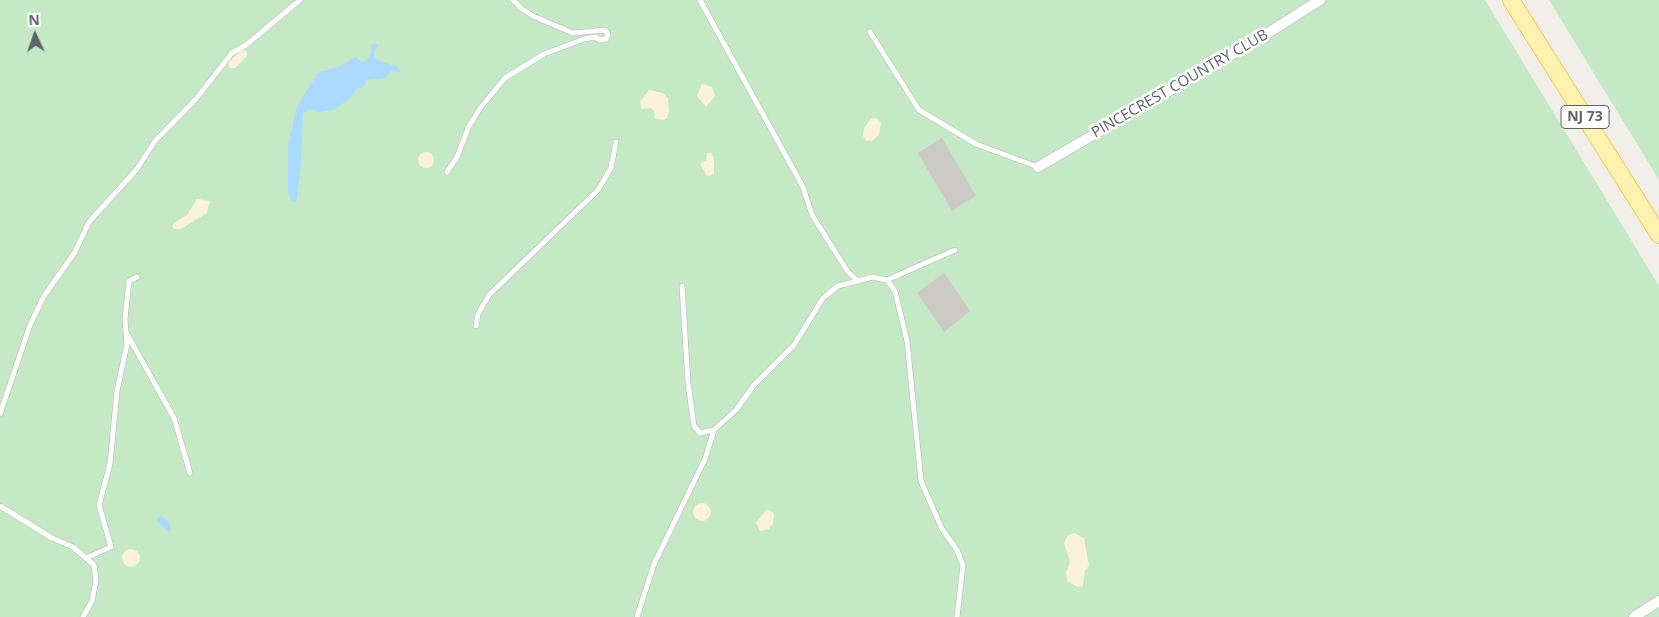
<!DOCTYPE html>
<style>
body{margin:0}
#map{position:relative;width:1659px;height:617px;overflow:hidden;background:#f1efe8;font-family:"Open Sans",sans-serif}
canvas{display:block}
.north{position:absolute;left:10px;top:10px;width:50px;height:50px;-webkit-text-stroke:4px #fff;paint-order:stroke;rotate:357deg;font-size:14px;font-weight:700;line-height:20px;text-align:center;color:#5f6368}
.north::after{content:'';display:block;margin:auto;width:18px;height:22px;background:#5f6368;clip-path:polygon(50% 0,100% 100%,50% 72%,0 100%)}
</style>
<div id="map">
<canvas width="1659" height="617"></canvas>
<div class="north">N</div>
</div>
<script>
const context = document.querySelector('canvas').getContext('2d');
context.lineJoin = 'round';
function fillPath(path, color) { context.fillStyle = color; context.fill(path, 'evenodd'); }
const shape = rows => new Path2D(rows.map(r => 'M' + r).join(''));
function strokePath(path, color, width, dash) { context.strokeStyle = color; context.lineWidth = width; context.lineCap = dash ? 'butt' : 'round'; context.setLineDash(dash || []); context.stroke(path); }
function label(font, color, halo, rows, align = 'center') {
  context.font = font + ' "Open Sans",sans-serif'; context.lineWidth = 5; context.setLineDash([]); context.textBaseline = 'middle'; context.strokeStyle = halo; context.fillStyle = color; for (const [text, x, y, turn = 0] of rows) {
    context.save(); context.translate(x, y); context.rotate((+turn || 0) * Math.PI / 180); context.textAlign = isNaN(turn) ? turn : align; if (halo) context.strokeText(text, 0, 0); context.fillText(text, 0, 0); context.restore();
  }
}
fillPath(shape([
 [0,0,1485,0,1659,286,1659,617,0,617],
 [1549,0,1659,0,1659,180]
]), '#c5e8c5');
fillPath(shape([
 [242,50,247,51,247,56,235,68,230,68,228,62],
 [702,84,712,87,715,96,706,107,697,96],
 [649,90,663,93,668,98,669,111,667,118,663,120,655,119,654,111,650,108,641,109,640,102],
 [876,118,881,122,879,135,872,141,866,140,863,136,864,128,871,119],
 '418 160a8 8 0 1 1 16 0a8 8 0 1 1-16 0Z',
 [707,153,711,153,714,158,714,173,710,176,707,176,700,164,706,160],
 [197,199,210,201,207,213,181,229,174,229,172,226,174,223,187,215],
 '693 512a9 9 0 1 1 18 0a9 9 0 1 1-18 0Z',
 [767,509,774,513,773,523,769,529,760,531,756,523],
 [1074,533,1084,538,1089,566,1085,570,1083,586,1078,587,1067,581,1066,573,1070,562,1064,543,1068,535],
 '122 558a9 9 0 1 1 18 0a9 9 0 1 1-18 0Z'
]), '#fbf3d9');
fillPath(shape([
 [378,44,374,52,375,59,398,67,401,72,391,71,385,78,367,80,363,88,357,88,351,98,333,110,320,112,310,109,303,113,301,166,297,198,296,202,291,201,288,191,288,145,297,106,318,73,340,66,355,57,362,62,366,61,370,56,371,45],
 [160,516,167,520,171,529,169,532,156,520]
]), '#aadaff');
fillPath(shape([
 [942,138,976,196,952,211,918,153],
 [944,273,970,311,944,332,917,293]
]), '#cccac5');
const lane = shape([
 [700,0,803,187,812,215,848,272,858,281,872,277,887,280,895,291,907,341,921,481,942,529,957,550,963,565,957,617],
 [870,32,919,110,976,144,1038,167],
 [447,172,457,157,469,126,481,107,505,78,544,54,584,39,595,37,600,40,606,39,608,34,605,30,573,33,533,16,522,9,513,0],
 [887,280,955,250],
 [682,286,688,383,694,426,700,433,714,430,736,410,754,385,794,345,823,298,838,286,858,281],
 [476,326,478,314,489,295,598,190,611,168,616,142],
 [127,334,174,418,190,473],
 [0,414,30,325,44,296,75,252,89,222,137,169,155,141,195,100,232,53,246,45,300,0],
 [0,506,52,538,73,547,94,565,96,581,92,601,83,617],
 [86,558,111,547,99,505,110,464,117,391,127,344,125,319,129,281,137,277],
 [637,617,654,564,705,459,714,430]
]);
const street = shape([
 [1038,167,1260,38,1320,0],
 [1634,617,1659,601]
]);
const primary = shape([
 [1511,0,1659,235]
]);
strokePath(lane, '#b5b8bc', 6);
strokePath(street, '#b5b8bc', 11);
strokePath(primary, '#f2c960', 18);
strokePath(lane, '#fff', 5);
strokePath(street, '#fff', 10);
strokePath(primary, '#fff2af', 16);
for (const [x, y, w] of [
 [1585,117,48]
]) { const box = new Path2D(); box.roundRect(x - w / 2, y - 11.5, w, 23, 4); context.fillStyle = '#fff'; context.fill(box); strokePath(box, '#5f6368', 1); }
label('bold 14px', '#5f6368', null, [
 ["NJ 73",1585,117]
]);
label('15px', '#5f6368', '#fff', [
 ["PINCECREST COUNTRY CLUB",1180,84,-30]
]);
</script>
